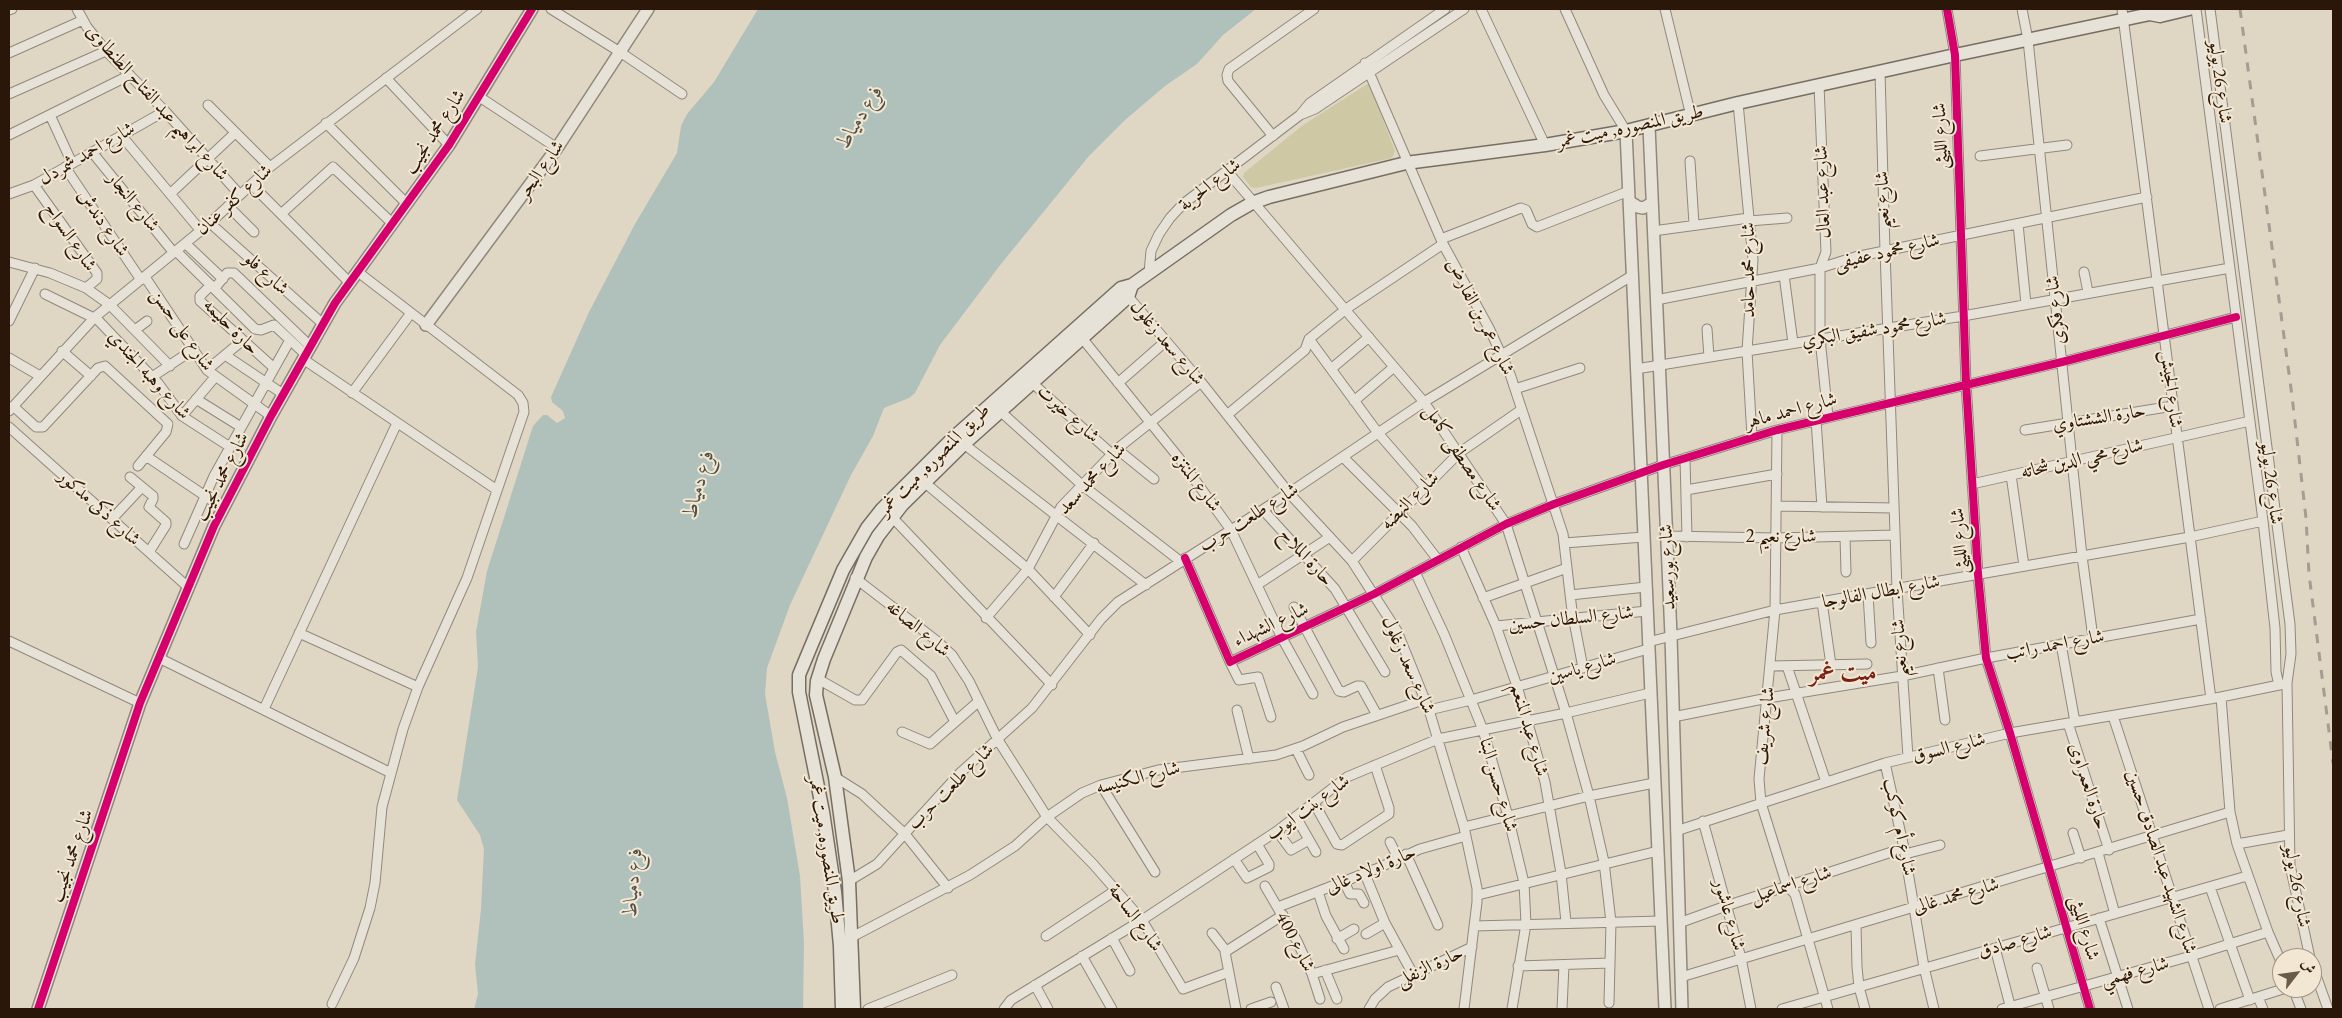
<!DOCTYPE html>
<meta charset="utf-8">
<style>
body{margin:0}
#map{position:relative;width:2342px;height:1018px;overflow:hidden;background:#e0d6c4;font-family:"EB Garamond",Amiri,serif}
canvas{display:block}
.frame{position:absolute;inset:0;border:10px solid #2a1709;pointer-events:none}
.north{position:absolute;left:2272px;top:948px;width:50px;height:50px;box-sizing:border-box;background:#f2e7d2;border:1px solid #a29482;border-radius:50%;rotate:60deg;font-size:14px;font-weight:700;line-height:20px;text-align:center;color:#2a1709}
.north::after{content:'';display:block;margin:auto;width:18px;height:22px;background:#6a5a4a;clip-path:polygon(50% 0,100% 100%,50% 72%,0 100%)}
</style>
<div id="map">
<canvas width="2342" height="1018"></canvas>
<div class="frame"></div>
<div class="north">ش</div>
</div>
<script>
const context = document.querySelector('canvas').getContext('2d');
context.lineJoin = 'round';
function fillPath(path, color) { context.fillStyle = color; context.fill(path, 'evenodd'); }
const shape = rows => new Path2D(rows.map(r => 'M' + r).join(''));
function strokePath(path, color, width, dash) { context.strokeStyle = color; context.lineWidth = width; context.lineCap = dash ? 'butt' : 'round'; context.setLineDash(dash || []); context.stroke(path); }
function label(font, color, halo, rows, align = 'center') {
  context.font = font + ' "EB Garamond",Amiri,serif'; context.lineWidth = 4; context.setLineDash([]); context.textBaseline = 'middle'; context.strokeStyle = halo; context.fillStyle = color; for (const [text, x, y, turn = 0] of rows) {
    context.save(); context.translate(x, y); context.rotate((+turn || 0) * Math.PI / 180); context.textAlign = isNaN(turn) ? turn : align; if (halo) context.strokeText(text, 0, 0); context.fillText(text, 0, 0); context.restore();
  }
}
fillPath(shape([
 [1369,83,1395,151,1392,158,1256,188,1251,187,1243,177,1244,173,1303,125]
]), '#cec8a4');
fillPath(shape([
 [758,9,1256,9,1223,35,1197,64,1165,86,1125,120,1089,156,1001,264,940,345,915,393,909,398,884,408,873,436,851,475,790,605,767,668,765,694,775,752,787,798,800,876,804,943,803,1009,474,1009,478,994,475,964,481,909,484,849,480,835,457,800,478,667,476,632,487,571,533,426,543,415,547,415,557,423,565,418,563,411,552,402,551,397,589,312,635,224,677,153,681,126,687,114,714,82]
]), '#b0c1bc');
const minor = shape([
 [77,9,87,27,106,51,165,111,240,195],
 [551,9,620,52,682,94],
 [1481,9,1545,145],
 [1565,9,1604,95,1626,131],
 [1665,9,1691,116],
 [1947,9,1955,55,1966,383,1978,574,1986,658,2010,733,2090,1009],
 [2022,9,2028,40,2082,556,2093,638],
 [2122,9,2211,699],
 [2196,9,2263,521,2275,628,2276,672,2279,685],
 [2210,9,2290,624,2291,654,2287,683,2290,865,2310,958],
 [9,10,12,9],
 [9,53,83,20],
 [1365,63,1443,244,1490,330,1510,374,1563,534,1572,611,1583,668],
 [1880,72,1885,251,1897,589,1908,757],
 [386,78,449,145],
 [1819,85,1826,252,1820,268,1820,338,1828,417],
 [9,94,106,51],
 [478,96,557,148],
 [1738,103,1753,260,1747,351,1752,437],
 [208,105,270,167],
 [50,115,72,163],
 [1300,115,1315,109,1464,9],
 [326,123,406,203],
 [9,135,130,75],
 [121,135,201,231],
 [1273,136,1228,81,1227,75,1229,69,1314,9],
 [92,152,174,253],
 [1980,156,2067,145],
 [1690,161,1694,224],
 [65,167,141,280],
 [1227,171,1424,402,1506,524,1566,713,1589,796,1604,862,1611,922,1609,1003],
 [34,185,97,273,97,279,86,288],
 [252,185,350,283],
 [9,194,34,185,165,111],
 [170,194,235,133],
 [228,206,254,232],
 [281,214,333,167,393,224],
 [1749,221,1787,218],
 [210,223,323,324],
 [2018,224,2026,304],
 [1653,231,1749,218],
 [1441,239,1521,208,1526,210,1532,224,1537,227,1629,191],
 [186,244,223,279],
 [176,251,255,329,261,330,274,325,305,354],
 [9,262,50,273,86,288,110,305,170,366],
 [2084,272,2088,292],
 [1149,273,1151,251,1159,234,1170,218,1183,204,1300,115,1310,103,1445,9],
 [1784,275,1793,343],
 [145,277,207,370,271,416],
 [211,285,200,296,200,301,274,368],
 [215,288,227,273,234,273,310,346],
 [45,294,94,318],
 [1126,294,1201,382,1289,493,1352,561,1397,631,1429,710,1464,827,1477,888,1477,902,1464,1009],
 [1656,300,1820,268,1855,257,2147,197],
 [95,317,158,383,182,416,230,447],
 [9,321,35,268],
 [1707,329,1709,357],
 [135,330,147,321],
 [1082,338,1179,458,1231,530,1282,638,1313,694],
 [1309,339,1378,433,1424,486],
 [62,351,91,376],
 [225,355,283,394],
 [9,358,40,376],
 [303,359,497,490],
 [1331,369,1369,337],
 [1636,369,1963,316,2230,268],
 [207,370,243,340],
 [152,377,194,349],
 [1029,380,1112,454],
 [1118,383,1166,341],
 [1515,389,1580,368],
 [352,393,411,313],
 [196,399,241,427],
 [1354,401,1394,367],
 [13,406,36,427,43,427,98,368,105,366,168,424,166,432,138,466],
 [9,411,95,317,210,223,270,167,477,9],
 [1000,411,1082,485,1180,561],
 [1227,415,1305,350,1309,339,1346,309,1443,244],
 [182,416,215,377],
 [1816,420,1822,507],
 [9,427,189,588],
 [1777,430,1775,610,1759,779,1761,803,1787,886,1795,894,1828,1009],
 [2025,430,2173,406],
 [960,441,1146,585],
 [1117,449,1154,479],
 [146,456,223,508],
 [1343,457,1412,526,1438,560],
 [1685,458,1687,537],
 [2011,475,2024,566],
 [130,477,153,496,153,499,149,507,166,522,166,525,149,552],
 [924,482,1028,569,1090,635],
 [1972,484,2250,421],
 [1686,490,1777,474],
 [1777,506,1894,508],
 [1263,510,1335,589,1385,672],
 [892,517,1052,685],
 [112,519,142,487],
 [1666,536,1776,538,1895,535],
 [1845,537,1846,572],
 [1564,543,1644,537],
 [184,544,214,476,290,340],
 [1461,547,1496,626,1517,686,1545,782,1561,873,1566,922],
 [1185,558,1230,662,1374,594,1506,524,1554,504,1663,465,1777,430,2062,362,2236,317],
 [1352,561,1459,453,1521,410],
 [1415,572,1444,634,1483,730,1508,816,1524,883,1526,924,1512,1009],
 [855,578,937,641,952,655,969,681,998,740,1047,817,1093,864,1142,920,1183,989,1229,972],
 [1257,585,1330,537],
 [1868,594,1871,643],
 [1570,595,1646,587],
 [1054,597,1094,543],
 [1483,598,1567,568],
 [1822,602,1831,665],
 [1294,607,1339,691,1344,692,1357,686,1361,686,1377,715],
 [986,618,1028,569,1061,507,1117,449,1201,382],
 [1496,626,1647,611],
 [299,633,418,687],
 [9,641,140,703],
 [1648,642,1775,610,2190,537,2263,521],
 [2061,644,2075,722],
 [159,658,391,773],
 [1230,662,1239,680,1258,677,1271,717],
 [1771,666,1867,664],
 [1787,666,1826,782],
 [1938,668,1945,720],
 [818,679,855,700,862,700,897,652,901,650,931,676,955,722],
 [2221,697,2230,812,2237,844,2268,932,2282,964],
 [264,709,397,423],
 [1237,710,1249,759],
 [1429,710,1471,700,1648,649],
 [2113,716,2209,1009],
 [1673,717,1768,698,1902,676,1986,658,2201,619],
 [2068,723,2109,850],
 [902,732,930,744,979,701],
 [1296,749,1309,775],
 [1885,763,1904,848,1924,967,1934,1009],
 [835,777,862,794,905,834,948,888],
 [1101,785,1155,872],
 [1314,803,1337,844,1342,845,1389,814,1389,808,1375,765],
 [1296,817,1316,852],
 [1703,821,1741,958,1751,1009],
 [1464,827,1589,796,1654,783],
 [1277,831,1291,850,1309,840],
 [1676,831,1885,763,2010,733,2221,697,2284,684],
 [2073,833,2081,858],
 [1390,842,1398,858],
 [2237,844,2288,835],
 [2098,853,2115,914],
 [1406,854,1438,925],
 [1905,854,1940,845],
 [1234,859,1247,878,1269,867,1269,864,1257,844],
 [1365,874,1385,923,1414,976],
 [849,881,877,864,961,772,1032,708,1101,619,1118,602,1289,493,1424,402,1633,275],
 [1344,882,1350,894,1359,894,1364,903],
 [1265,886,1297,941,1312,974,1320,999],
 [2210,887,2250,1000],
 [1318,892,1326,916,1344,949],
 [1478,895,1658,851],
 [1278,907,1376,869,1420,849,1466,836],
 [2099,918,2128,1009],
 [1679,923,1726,906,1904,848],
 [1856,925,1857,967,1859,987,1865,1009],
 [1474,926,1661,921],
 [1212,933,1226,951],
 [1366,934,1385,923],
 [1046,936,1116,890],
 [852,937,970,875,1015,846,1047,817,1082,793,1101,785,1158,770,1276,755,1303,746,1343,727,1426,699],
 [1112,938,1130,971],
 [1337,939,1354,929],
 [1995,948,2011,1009],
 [1082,956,1112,1009],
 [2312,964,2328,1009],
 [1518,966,1610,963],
 [2037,968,2049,1009],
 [1325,970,1337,999],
 [1312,974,1399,950],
 [1681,977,2230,812],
 [1035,985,1048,1009],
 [1276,987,1284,1009],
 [2293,988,2301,1009],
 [2258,997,2263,1009],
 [332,1004,354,958,370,908,375,883,382,807,403,729,418,687,467,578,524,412,523,403,518,395,358,272],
 [868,1009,952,975],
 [1004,1009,1011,1000,1142,920,1277,831,1347,777,1438,739,1566,713,1650,693],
 [1236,1009,1225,952,1283,915],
 [1251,1009,1271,1002],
 [1369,1009,1375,999,1388,987,1472,947],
 [1562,1009,1564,965],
 [1782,1009,2247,876],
 [2002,1009,2191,956,2268,932],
 [2220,1009,2286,988]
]);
const tertiary = shape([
 [1649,126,1671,636,1682,1009],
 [1626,131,1665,1009],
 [1630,202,1638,207,1643,208,1652,203],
 [426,325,557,148,648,9],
 [38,1009,140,703,214,526,271,416,335,303,449,145,532,9]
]);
const secondary = shape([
 [842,1009,840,946,835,892,823,812,799,692,799,675,809,651,843,570,867,528,882,509,954,437,1121,288,1132,285,1231,215,1252,203,1269,197,1406,163,1545,145,1626,131,1738,103,1955,55,2150,14,2160,16,2189,9],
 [854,1009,849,881,835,777,816,695,817,681,824,659,866,557,878,536,902,505,964,444,1128,297,1132,285]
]);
strokePath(minor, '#90887c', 11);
strokePath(tertiary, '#90887c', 14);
strokePath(secondary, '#766e63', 15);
strokePath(minor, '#e7e2d8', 9);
strokePath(tertiary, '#e7e2d8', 11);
strokePath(secondary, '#e7e2d8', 12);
strokePath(shape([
 [2240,9,2292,396,2306,518,2309,574,2333,763]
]), '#a39d94', 3, [9, 9]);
strokePath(shape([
 [1947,9,1955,55,1966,383,1978,574,1986,658,2010,733,2090,1009],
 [1185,558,1230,662,1374,594,1506,524,1554,504,1663,465,1777,430,2062,362,2236,317],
 [38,1009,140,703,214,526,271,416,335,303,449,145,532,9]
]), '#d6006c', 8);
label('19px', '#2a1709', '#f2e7d2', [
 ["شارع 26 يوليو",2220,82,83],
 ["شارع ابراهيم عبد الفتاح الطنطاوى",157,103,48],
 ["طريق المنصوره, ميت غمر",1630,127,-12],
 ["شارع محمد نجيب",435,132,-57],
 ["شارع الليثى",1941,136,-92],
 ["شارع احمد شمردل",87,154,-30],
 ["شارع البحر",541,170,-55],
 ["شارع الحرية",1210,185,-38],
 ["شارع عبد العال",1823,192,-92],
 ["شارع كفر عنان",234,200,-42],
 ["شارع نعيم",1883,200,-91],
 ["شارع النجار",133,202,51],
 ["شارع دندش",103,223,56],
 ["شارع السواح",70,237,56],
 ["شارع محمود عفيفى",1887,252,-13],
 ["شارع محمد حامد",1749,270,-90],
 ["شارع فلو",266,274,42],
 ["شارع فكرى",2056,310,-96],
 ["شارع عمر بن الفارض",1480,317,63],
 ["حارة حليمه",231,327,45],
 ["شارع على حسن",182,330,55],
 ["شارع محمود شفيق البكري",1874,330,-9],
 ["شارع سعد زغلول",1167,343,50],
 ["شارع وهبه الجندي",149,375,48],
 ["شارع الجيش",2171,389,83],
 ["شارع احمد ماهر",1791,411,-15],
 ["شارع خيرت",1068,414,42],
 ["حارة الششتاوي",2099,418,-9],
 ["شارع مصطفى كامل",1462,458,56],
 ["شارع محي الدين شحاته",2082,459,-13],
 ["طريق المنصوره, ميت غمر",934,460,-45],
 ["شارع محمد نجيب",222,477,-63],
 ["شارع محمد سعد",1092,479,-47],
 ["شارع المنتزه",1196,482,53],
 ["شارع 26 يوليو",2271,483,83],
 ["شارع النهضه",1410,501,-45],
 ["شارع ذكى مدكور",99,508,42],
 ["شارع طلعت حرب",1249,518,-32],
 ["شارع نعيم 2",1781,537],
 ["شارع الليثى",1960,541,-94],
 ["حارة الملاح",1306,557,48],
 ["شارع بورسعيد",1668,567,-92],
 ["شارع ابطال الفالوجا",1881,592,-10],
 ["شارع السلطان حسين",1571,619,-6],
 ["شارع الشهداء",1271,625,-25],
 ["شارع الصاغه",918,629,40],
 ["شارع احمد راتب",2055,645,-10],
 ["شارع نعيم",1900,648,-93],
 ["شارع سعد زغلول",1408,665,66],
 ["شارع ياسين",1582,668,-16],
 ["شارع شريف",1765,726,-84],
 ["شارع عبد المنعم",1529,730,74],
 ["شارع السوق",1949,748,-14],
 ["شارع الكنيسه",1138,778,-14],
 ["شارع حسن البنا",1498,785,74],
 ["حارة العمراوى",2088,786,72],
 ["شارع طلعت حرب",951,787,-45],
 ["شارع بنت ايوب",1308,808,-36],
 ["شارع أم كوكب",1899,827,78],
 ["طريق المنصوره, ميت غمر",826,850,81],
 ["شارع محمد نجيب",72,856,-71],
 ["شارع الشهيد عبد الصادق حسين",2161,862,72],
 ["حارة اولاد غالى",1371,870,-23],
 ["شارع اسماعيل",1791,885,-18],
 ["شارع 26 يوليو",2297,886,80],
 ["شارع محمد غالى",1956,896,-16],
 ["شارع عاشور",1729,915,74],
 ["شارع الساحة",1135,918,54],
 ["شارع الليثى",2084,928,74],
 ["شارع 400",1295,942,63],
 ["شارع صادق",2015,942,-16],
 ["حارة الزنفلى",1430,967,-25],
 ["شارع فهمي",2135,972,-15]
]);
label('italic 20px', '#524f46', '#f2e7d2', [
 ["فرع دمياط",860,117,-58],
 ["فرع دمياط",699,484,-74],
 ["فرع دمياط",633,882,-85]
]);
label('bold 24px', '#7a1f14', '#f2e7d2', [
 ["ميت غمر",1843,673]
]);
</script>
